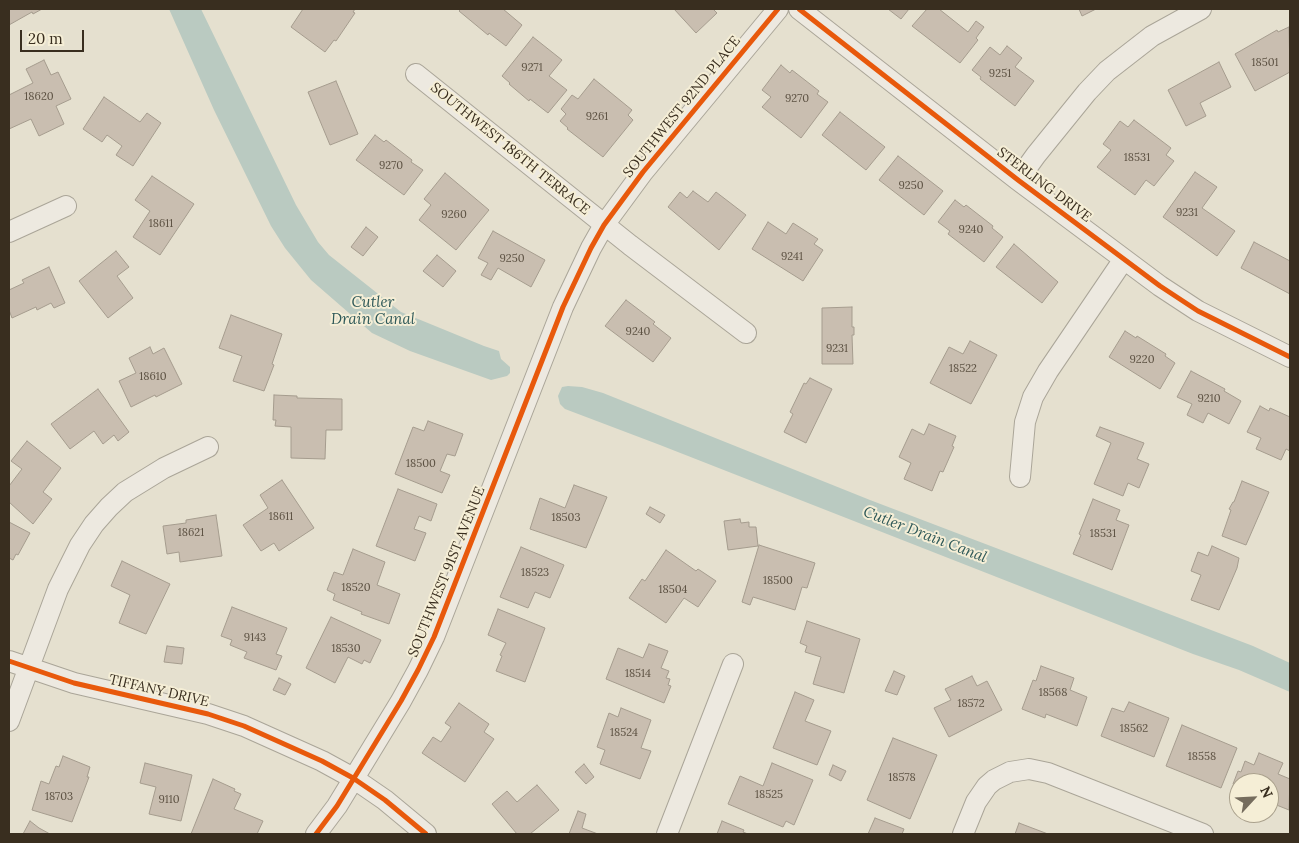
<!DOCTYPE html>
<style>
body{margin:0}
#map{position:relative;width:1299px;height:843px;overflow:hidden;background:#e5e0cf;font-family:Lora,serif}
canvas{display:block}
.frame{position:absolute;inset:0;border:10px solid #392e1f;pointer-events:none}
.north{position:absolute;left:1229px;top:773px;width:50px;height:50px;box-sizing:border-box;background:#f5eed6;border:1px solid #aaa18d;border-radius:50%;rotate:65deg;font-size:14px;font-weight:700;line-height:20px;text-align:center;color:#392e1f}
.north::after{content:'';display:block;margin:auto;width:18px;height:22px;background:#756c5d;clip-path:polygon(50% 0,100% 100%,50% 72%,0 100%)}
.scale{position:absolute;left:20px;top:30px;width:64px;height:22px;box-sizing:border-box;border:2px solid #392e1f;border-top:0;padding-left:6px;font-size:15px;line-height:18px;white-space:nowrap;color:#392e1f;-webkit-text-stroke:4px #f5eed6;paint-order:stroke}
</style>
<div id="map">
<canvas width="1299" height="843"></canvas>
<div class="frame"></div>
<div class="north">N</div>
<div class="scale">20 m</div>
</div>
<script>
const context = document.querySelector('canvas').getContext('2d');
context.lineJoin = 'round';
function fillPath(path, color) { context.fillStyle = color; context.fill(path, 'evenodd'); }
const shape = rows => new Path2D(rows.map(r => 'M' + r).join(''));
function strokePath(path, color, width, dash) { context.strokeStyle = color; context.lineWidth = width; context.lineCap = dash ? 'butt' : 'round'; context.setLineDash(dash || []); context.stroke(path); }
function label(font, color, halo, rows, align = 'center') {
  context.font = font + ' Lora,serif'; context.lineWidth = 4; context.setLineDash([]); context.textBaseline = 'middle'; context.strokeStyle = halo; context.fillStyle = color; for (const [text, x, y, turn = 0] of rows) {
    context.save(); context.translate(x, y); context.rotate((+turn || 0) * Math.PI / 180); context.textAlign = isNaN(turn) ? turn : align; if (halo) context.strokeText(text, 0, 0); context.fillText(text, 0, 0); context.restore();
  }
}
fillPath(shape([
 [169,9,201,9,296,205,318,242,329,255,401,312,484,346,499,351,501,359,510,367,510,373,507,376,491,380,410,351,372,333,311,280,285,248,271,226,214,110],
 [568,386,582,387,603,393,870,500,1253,646,1290,663,1290,692,1239,670,1193,654,660,445,565,409,560,404,558,396,562,387]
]), '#bacac1');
const building = shape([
 [9,9,42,9,33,14,32,12,9,25,9,9],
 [303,9,355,9,353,12,355,13,336,41,334,40,325,52,291,27,303,9],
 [461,9,503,9,522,25,506,46,489,33,488,35,459,11,461,9],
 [674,9,713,9,717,13,696,33,674,9],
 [888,9,909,9,901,19,888,9],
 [927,9,939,9,968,32,976,21,984,27,976,38,978,40,960,63,912,26,927,9],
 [1079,9,1096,9,1082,16,1079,9],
 [1289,27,1290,72,1255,91,1235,54,1277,30,1278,32,1289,27],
 [533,37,562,60,549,76,567,90,548,113,530,99,529,101,509,84,510,83,502,76,533,37],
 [1007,46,1022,58,1015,67,1034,81,1015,106,980,79,981,77,972,70,990,47,1000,55,1007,46],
 [44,60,51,75,58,72,71,99,56,106,64,124,39,136,31,119,9,129,9,95,33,83,26,69,44,60],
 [1219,62,1231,87,1200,103,1206,116,1186,126,1168,90,1219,62],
 [781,65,790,73,792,70,819,91,817,94,828,102,801,138,762,107,771,97,762,90,781,65],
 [594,79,632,110,628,115,633,120,603,157,567,129,568,128,560,121,566,114,561,109,572,95,578,99,594,79],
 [336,81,358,134,330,145,308,92,336,81],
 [104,97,140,122,147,113,161,123,133,166,116,155,122,146,107,135,102,142,83,129,104,97],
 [840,112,885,147,866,170,822,135,840,112],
 [1134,120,1171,148,1166,155,1174,161,1154,186,1146,180,1135,195,1097,167,1111,150,1103,144,1120,121,1128,127,1134,120],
 [375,135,384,142,386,140,412,160,411,162,423,170,404,195,356,160,375,135],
 [898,156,943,191,924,215,879,180,898,156],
 [1195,172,1217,187,1202,208,1235,231,1217,256,1163,217,1195,172],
 [445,173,489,210,456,250,419,220,431,205,424,199,445,173],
 [152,176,194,204,160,255,133,237,150,211,135,200,152,176],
 [693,191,708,202,716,192,746,215,719,250,668,207,680,192,687,198,693,191],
 [955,200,964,207,966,205,993,226,992,228,1003,237,984,262,948,234,950,231,938,222,955,200],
 [768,222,786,234,793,223,818,239,814,244,823,250,803,281,752,249,768,222],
 [366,227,378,237,363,256,351,247,366,227],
 [493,231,545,260,531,287,498,268,491,280,481,275,488,263,478,258,493,231],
 [1254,242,1290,261,1290,294,1241,268,1254,242],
 [1014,244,1058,282,1042,303,996,267,1014,244],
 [116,251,129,267,117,276,133,298,108,318,79,281,116,251],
 [437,255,456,271,443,287,423,271,437,255],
 [49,267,65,303,54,308,51,303,37,310,36,307,12,318,9,310,9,290,24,283,22,280,49,267],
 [626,300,655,322,653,324,671,338,653,362,605,326,626,300],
 [852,307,852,327,854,327,854,335,852,335,853,364,822,364,822,308,852,307],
 [231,315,282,334,272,364,274,365,264,391,233,381,242,356,219,348,231,315],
 [1125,331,1136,338,1137,336,1166,354,1165,356,1175,363,1160,389,1109,357,1125,331],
 [970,341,997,355,971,404,930,383,949,347,963,354,970,341],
 [150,347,153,354,164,348,182,384,156,397,155,395,131,407,119,381,136,373,129,358,150,347],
 [1191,371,1225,389,1224,391,1241,401,1229,424,1208,413,1203,423,1187,415,1192,404,1177,397,1191,371],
 [810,378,832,389,806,443,784,432,793,414,790,412,804,383,806,384,810,378],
 [98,389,129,432,118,441,114,435,103,444,94,431,70,449,51,424,98,389],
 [274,395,297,396,297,398,342,399,342,430,326,430,325,459,291,458,291,427,275,426,276,420,273,420,274,395],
 [1260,406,1269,411,1270,408,1290,417,1290,451,1286,449,1281,460,1256,449,1261,438,1247,432,1260,406],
 [428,421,463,434,455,456,447,454,440,471,450,475,442,493,395,474,413,427,424,431,428,421],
 [929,424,956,436,952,446,954,447,943,472,940,471,932,491,904,479,911,463,899,457,912,429,924,435,929,424],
 [1100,427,1144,443,1137,459,1149,464,1139,488,1128,483,1123,496,1094,484,1111,443,1096,436,1100,427],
 [27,441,61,468,43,492,52,499,33,524,9,502,9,486,22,469,11,461,27,441],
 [282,480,314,528,279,551,274,543,261,551,243,525,268,508,260,495,282,480],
 [1242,481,1269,492,1246,545,1222,536,1231,510,1229,509,1233,502,1234,502,1242,481],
 [574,485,607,497,586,548,530,529,540,498,565,508,574,485],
 [398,489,437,504,431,521,419,516,414,529,426,533,415,561,376,546,398,489],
 [1093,499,1120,510,1116,520,1129,525,1112,570,1073,554,1081,535,1079,534,1093,499],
 [650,507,665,515,660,523,646,514,650,507],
 [216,515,222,556,180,562,179,552,167,554,163,526,186,523,186,520,216,515],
 [740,519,741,523,749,522,749,527,756,527,758,546,728,550,724,521,740,519],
 [9,522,30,533,18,555,16,554,13,560,9,558,9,522],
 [759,545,815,563,807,588,802,587,795,610,753,597,750,605,742,602,759,545],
 [1212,546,1239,558,1237,568,1219,610,1191,600,1201,575,1191,571,1198,552,1208,556,1212,546],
 [521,547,564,565,550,598,535,592,528,608,500,597,521,547],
 [353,549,385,562,377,585,400,594,389,624,361,614,362,612,333,600,335,594,327,590,334,572,343,575,353,549],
 [666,550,696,571,698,569,716,581,698,607,684,598,666,623,629,598,642,579,645,581,666,550],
 [122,561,170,584,146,634,119,623,130,595,111,586,122,561],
 [232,607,287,628,276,654,282,656,276,670,244,658,247,652,230,645,232,640,221,636,232,607],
 [498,609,545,628,525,682,496,671,502,656,500,655,506,643,488,635,498,609],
 [331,617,381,640,370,663,364,660,362,664,348,657,335,683,306,668,331,617],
 [807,621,860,639,844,693,813,684,821,657,805,652,807,646,800,643,807,621],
 [649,644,668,651,661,668,669,671,666,678,670,679,668,685,671,686,664,703,606,679,618,648,643,658,649,644],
 [167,646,184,648,182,664,164,662,167,646],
 [1041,666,1074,678,1070,690,1087,697,1077,726,1046,714,1045,718,1022,709,1033,680,1036,681,1041,666],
 [894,671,905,676,897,695,885,691,894,671],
 [972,676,977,686,987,681,1002,710,949,737,934,708,951,700,945,689,972,676],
 [279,678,291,684,285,695,273,690,279,678],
 [795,692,814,700,805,721,831,731,817,765,773,748,795,692],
 [1129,702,1169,718,1154,757,1101,736,1112,708,1124,712,1129,702],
 [459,703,489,724,484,732,494,739,465,782,422,753,433,737,441,742,451,727,445,723,459,703],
 [621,708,651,720,641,748,651,751,640,779,600,764,605,750,597,747,609,713,618,717,621,708],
 [1182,725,1237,748,1221,788,1166,766,1182,725],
 [893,738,937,755,910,819,867,800,893,738],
 [1259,753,1283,763,1278,774,1290,779,1289,810,1269,802,1269,783,1239,783,1239,790,1235,789,1237,785,1233,784,1238,771,1241,772,1245,761,1254,765,1259,753],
 [63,756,90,767,87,777,89,777,72,822,32,810,41,781,49,784,56,766,59,767,63,756],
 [145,763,192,775,181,821,149,814,156,787,140,783,145,763],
 [772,763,813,780,794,825,786,821,783,827,728,804,740,776,763,786,772,763],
 [584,764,594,777,586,784,575,772,584,764],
 [833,765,846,771,841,781,829,775,833,765],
 [213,779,235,789,234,791,241,794,234,809,263,821,257,834,191,834,213,779],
 [537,785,559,810,530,834,517,834,492,804,507,791,517,802,537,785],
 [578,811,586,814,582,828,598,834,569,834,578,811],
 [875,818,904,829,902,834,868,834,875,818],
 [30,821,39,828,50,834,23,834,30,821],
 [722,821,744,830,743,832,748,834,717,834,722,821],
 [1019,823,1048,834,1015,834,1019,823]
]);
fillPath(building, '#c9beb0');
strokePath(building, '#a59c8e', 1);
const minor = shape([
 [799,9,1018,180,1160,286,1198,311,1290,357],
 [416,74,630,245,746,333],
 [1018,180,1036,155,1087,92,1107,71,1152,36,1201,9],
 [9,232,66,206],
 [1020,477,1025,422,1033,397,1048,371,1124,259],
 [9,661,74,683,208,714,244,726,322,761,353,778,385,800,426,834],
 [9,721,58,589,80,545,94,524,109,507,125,492,164,468,208,447],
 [316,834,337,806,401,701,418,670,434,637,563,307,591,248,604,225,643,172,778,9],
 [667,834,733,664],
 [963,834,976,802,987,786,994,780,1010,772,1029,769,1048,773,1203,834]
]);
strokePath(minor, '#aaa598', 22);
strokePath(minor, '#ede9e0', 20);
strokePath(shape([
 [799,9,1018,180,1160,286,1198,311,1290,357],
 [9,661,74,683,208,714,244,726,322,761,353,778,385,800,426,834],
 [316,834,337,806,401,701,418,670,434,637,563,307,591,248,604,225,643,172,778,9]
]), '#e8590c', 5);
label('11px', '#5d5243', null, [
 ["18501",1265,63],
 ["9271",532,68],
 ["9251",1000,74],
 ["18620",39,97],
 ["9270",797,99],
 ["9261",597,117],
 ["18531",1137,158],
 ["9270",391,166],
 ["9250",911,186],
 ["9231",1187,213],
 ["9260",454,215],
 ["18611",161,224],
 ["9240",971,230],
 ["9241",792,257],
 ["9250",512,259],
 ["9240",638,332],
 ["9231",837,349],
 ["9220",1142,360],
 ["18522",963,369],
 ["18610",153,377],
 ["9210",1209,399],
 ["18500",421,464],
 ["18611",281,517],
 ["18503",566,518],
 ["18621",191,533],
 ["18531",1103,534],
 ["18523",535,573],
 ["18500",778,581],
 ["18520",356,588],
 ["18504",673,590],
 ["9143",255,638],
 ["18530",346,649],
 ["18514",638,674],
 ["18568",1053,693],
 ["18572",971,704],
 ["18562",1134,729],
 ["18524",624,733],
 ["18558",1202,757],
 ["18578",902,778],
 ["18525",769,795],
 ["18703",59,797],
 ["9110",169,800]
]);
label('14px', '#392e1f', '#f5eed6', [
 ["SOUTHWEST 92ND PLACE",682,107,-51],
 ["SOUTHWEST 186TH TERRACE",510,149,39],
 ["STERLING DRIVE",1044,185,37],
 ["SOUTHWEST 91ST AVENUE",447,572,-68],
 ["TIFFANY DRIVE",159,691,13]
]);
label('italic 15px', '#2f5959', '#f5eed6', [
 ["Cutler",373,303],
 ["Drain Canal",373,320],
 ["Cutler Drain Canal",925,535,21]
]);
</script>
